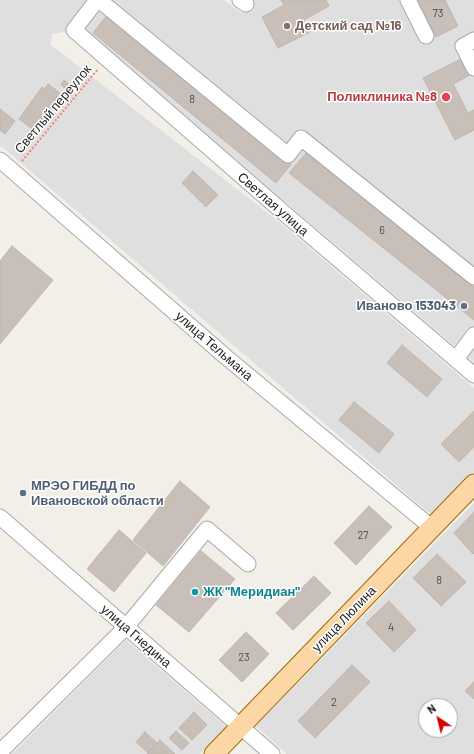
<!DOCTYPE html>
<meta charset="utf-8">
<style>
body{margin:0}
#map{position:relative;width:474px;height:754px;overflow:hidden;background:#f2efe9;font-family:Barlow,sans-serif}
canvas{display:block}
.north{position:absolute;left:418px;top:698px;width:40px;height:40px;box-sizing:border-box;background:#fff;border:1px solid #a7a7a7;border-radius:50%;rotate:325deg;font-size:11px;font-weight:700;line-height:16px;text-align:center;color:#222}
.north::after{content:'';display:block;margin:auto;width:14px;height:18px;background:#d40000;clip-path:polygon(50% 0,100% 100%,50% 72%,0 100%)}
</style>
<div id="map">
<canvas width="474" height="754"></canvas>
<div class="north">N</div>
</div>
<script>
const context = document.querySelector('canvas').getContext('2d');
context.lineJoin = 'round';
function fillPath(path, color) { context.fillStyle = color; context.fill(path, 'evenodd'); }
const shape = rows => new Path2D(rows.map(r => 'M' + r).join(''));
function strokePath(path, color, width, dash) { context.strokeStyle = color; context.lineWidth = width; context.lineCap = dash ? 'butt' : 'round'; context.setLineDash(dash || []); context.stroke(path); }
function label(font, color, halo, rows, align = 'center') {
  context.font = font + ' Barlow,sans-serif'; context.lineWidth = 3; context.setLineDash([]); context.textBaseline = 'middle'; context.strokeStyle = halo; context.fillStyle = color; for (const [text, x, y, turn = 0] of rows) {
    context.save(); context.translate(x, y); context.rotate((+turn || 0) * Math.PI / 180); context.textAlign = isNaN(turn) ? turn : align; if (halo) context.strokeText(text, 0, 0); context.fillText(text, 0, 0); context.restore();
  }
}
fillPath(shape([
 [0,0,224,0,240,12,254,10,253,0,474,0,474,362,290,206,64,32,52,34,51,45,278,221,474,388,474,472,430,514,0,145],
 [474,503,474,754,287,754,256,726],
 [426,706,450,706,450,730,426,730],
 [126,640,227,727,200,754,12,754]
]), '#e0dfdf');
const building = shape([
 [281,0,326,0,329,6,304,20,310,32,278,48,262,17,284,5,281,0],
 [418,0,445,0,458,26,436,37,418,0],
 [108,14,291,164,276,183,93,33,108,14],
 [463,58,472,74,453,84,468,113,474,110,474,130,455,140,423,78,463,58],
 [64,80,74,88,70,92,61,85,64,80],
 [48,84,60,93,55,99,57,101,35,131,19,119,42,87,45,89,48,84],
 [0,109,15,121,5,134,0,130,0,109],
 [306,153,474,287,474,320,289,173,306,153],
 [193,171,218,195,206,207,182,183,193,171],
 [12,246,53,280,0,344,0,261,12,246],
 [402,345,442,379,427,397,387,363,402,345],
 [354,402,394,434,379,453,339,420,354,402],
 [474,411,474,447,459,462,441,444,474,411],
 [180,481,210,507,163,566,133,540,180,481],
 [369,506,392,527,356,565,334,543,369,506],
 [474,512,474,553,473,554,454,533,474,512],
 [119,530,146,553,114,592,87,569,119,530],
 [201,551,235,579,189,632,156,605,201,551],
 [437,554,466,582,441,606,413,578,437,554],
 [314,576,331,593,293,630,276,613,314,576],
 [389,601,416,630,394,652,366,623,389,601],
 [246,632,269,654,242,682,219,660,246,632],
 [352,665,370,682,315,738,298,721,352,665],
 [474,682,474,699,465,691,474,682],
 [194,712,207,725,192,740,179,728,194,712],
 [176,731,189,743,182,750,169,738,176,731],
 [145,732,157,743,148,753,136,742,145,732],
 [160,740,175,754,147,754,160,740]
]);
fillPath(building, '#c7bfb8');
strokePath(building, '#c4b6ab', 1);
const minor = shape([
 [97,0,74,30,284,213,474,375],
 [99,0,288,155,301,138,474,277],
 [240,0,246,4],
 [408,0,426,36],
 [474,40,463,46,474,68],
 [0,160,226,357,431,527],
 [456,359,474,335],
 [0,517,272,754],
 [0,752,126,627,207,529,248,564]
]);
const major = shape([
 [214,754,474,484]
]);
strokePath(minor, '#a9a9a9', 17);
strokePath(major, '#a06b00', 21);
strokePath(shape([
 [22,161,98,69]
]), '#fa8072', 2, [2, 2]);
strokePath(minor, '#fff', 15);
strokePath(major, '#fcd6a4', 19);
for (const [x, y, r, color] of [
 [287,26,4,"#8d6e63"],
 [446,97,5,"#e0444e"],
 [464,306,4,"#5c6f8a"],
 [23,493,4,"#5c6f8a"],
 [195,592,4,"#0f9aa8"]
]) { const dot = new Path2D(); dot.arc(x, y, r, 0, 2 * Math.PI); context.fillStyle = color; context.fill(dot); strokePath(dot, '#fff', 1.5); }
label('11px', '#4b4948', null, [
 ["73",438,13],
 ["8",192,99],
 ["6",382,230],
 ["27",363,535],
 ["8",439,580],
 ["4",391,627],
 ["23",244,657],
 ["2",334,702]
]);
label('bold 13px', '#785e54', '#fff', [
 ["Детский сад №16",295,26]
], 'left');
label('bold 13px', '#be3a42', '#fff', [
 ["Поликлиника №8",437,97]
], 'right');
label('13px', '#222', '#fff', [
 ["Светлый переулок",53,109,-50],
 ["Светлая улица",273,204,41],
 ["улица Тельмана",214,346,41],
 ["улица Люлина",344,619,-46],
 ["улица Гнедина",136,636,41]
]);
label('bold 13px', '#4e5e75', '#fff', [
 ["Иваново 153043",456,306],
 ["МРЭО ГИБДД по",31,486,"left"],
 ["Ивановской области",31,501,"left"]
], 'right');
label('bold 13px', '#0d838f', '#fff', [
 ["ЖК \"Меридиан\"",203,592]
], 'left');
</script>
